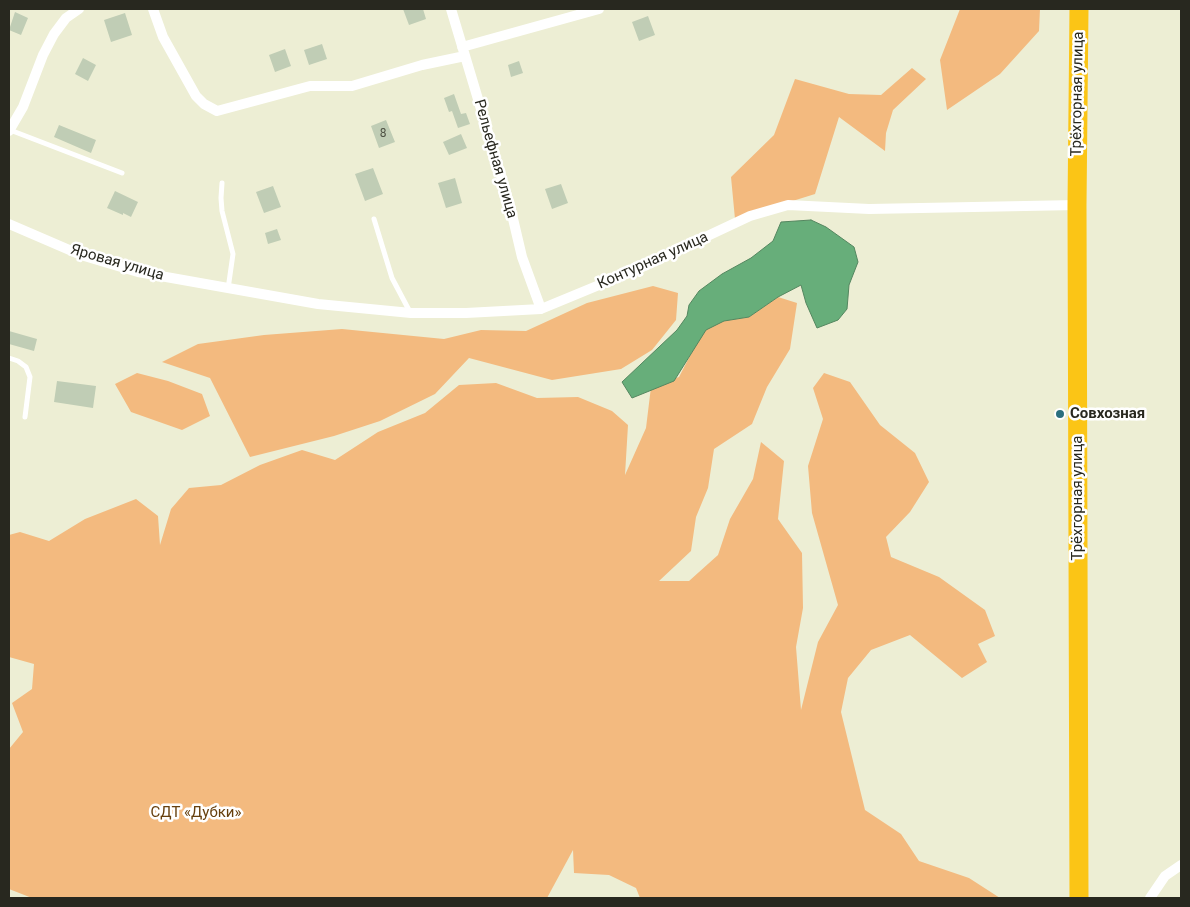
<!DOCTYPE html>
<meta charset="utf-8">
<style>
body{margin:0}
#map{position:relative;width:1190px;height:907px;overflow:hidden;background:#edeed4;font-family:Roboto,sans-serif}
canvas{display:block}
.frame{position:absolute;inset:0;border:10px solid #28281f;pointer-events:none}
</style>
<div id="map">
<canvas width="1190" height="907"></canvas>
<div class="frame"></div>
</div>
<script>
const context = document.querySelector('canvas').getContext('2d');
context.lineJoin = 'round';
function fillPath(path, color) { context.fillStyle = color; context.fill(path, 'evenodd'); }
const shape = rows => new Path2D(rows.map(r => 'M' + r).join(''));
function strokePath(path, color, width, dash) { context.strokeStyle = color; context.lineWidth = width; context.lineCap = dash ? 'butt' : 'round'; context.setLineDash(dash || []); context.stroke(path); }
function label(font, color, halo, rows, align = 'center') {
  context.font = font + ' Roboto,sans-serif'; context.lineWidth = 5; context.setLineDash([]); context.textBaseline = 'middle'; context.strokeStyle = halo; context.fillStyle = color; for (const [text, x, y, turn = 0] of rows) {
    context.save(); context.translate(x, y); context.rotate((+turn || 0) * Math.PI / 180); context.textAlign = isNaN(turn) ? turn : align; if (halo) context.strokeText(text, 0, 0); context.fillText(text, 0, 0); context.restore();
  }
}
fillPath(shape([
 [960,9,1040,9,1039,31,1000,74,947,110,940,60],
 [912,68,926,79,893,110,886,133,885,151,839,117,815,194,735,219,731,177,774,135,795,79,849,94,881,95],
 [653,286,678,293,676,320,652,350,621,369,552,380,469,358,435,394,380,421,334,436,250,457,210,378,162,362,198,344,264,335,342,329,444,339,481,330,526,331,587,303],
 [778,297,797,303,790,349,767,387,752,424,714,449,708,488,696,517,691,551,659,581,689,581,718,555,730,519,753,479,761,442,784,461,778,519,802,553,803,608,796,647,801,710,818,642,838,605,812,513,808,466,823,419,813,388,824,373,850,382,880,425,915,453,929,482,910,512,886,537,891,557,939,577,985,610,995,636,978,644,987,662,962,678,910,635,871,650,848,678,841,712,865,810,901,834,919,861,969,878,1000,898,640,898,636,888,609,875,574,873,573,850,547,898,32,898,9,889,9,749,23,732,12,703,32,689,34,664,9,657,9,535,20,532,49,541,85,519,136,499,158,516,160,545,171,509,189,488,221,485,260,465,302,450,335,460,378,432,425,413,459,385,496,383,537,398,578,397,612,411,628,425,625,475,646,428,651,387,679,377,707,323,749,317],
 [137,373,168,381,202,394,210,416,182,430,131,412,115,384]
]), '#f3ba7f');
const water = shape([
 [811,220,826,227,854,247,858,262,849,285,847,309,838,320,817,328,806,303,801,285,778,297,749,317,724,321,706,330,674,381,632,398,622,382,677,330,687,316,689,305,699,291,722,274,751,258,773,241,781,222,811,220]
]);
fillPath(water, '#67ae7a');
strokePath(water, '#54865f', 1);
fillPath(shape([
 [403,9,423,9,426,19,409,25],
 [15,12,28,18,21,35,9,30],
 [125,13,132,35,111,42,104,20],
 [648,16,655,35,639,41,632,22],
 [322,44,327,59,309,65,304,50],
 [285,49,291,66,275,72,269,55],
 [83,58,96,65,88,81,75,74],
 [519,61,523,73,511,77,508,65],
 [454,94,461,114,466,113,470,124,458,128,452,111,449,112,444,98],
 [386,120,395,142,379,148,371,126],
 [59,125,96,140,91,153,54,137],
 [461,134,467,148,449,155,443,142],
 [373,168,383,194,365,201,355,174],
 [455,178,462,203,446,208,438,183],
 [561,184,568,203,552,209,545,189],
 [273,186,281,207,264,213,256,192],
 [115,191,138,202,131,217,123,213,123,215,107,208],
 [277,229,281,240,268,244,265,233],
 [9,331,37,339,34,351,9,344],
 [57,381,96,386,93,408,54,402]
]), '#c0cdb5');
strokePath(shape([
 [10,130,122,173],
 [222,183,221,198,222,211,233,254,228,289],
 [374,219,392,278,410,312],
 [9,358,18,361,26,367,30,377,25,417]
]), '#fff', 5);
strokePath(shape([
 [153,9,163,37,196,96,204,104,217,111,310,86,352,86,422,65,465,56],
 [451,9,510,206,522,257,541,309],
 [462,47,599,9],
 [9,131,23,107,43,55,54,34,66,18,79,9],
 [9,224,81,255,138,272,318,304,411,313,466,313,541,309,633,271,750,216,788,205,869,209,1077,205],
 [1150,898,1165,876,1181,865]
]), '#fff', 10);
strokePath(shape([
 [1079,9,1077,205,1079,898]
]), '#fbc516', 19);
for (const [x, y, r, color] of [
 [1060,414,5,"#2a6f7e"]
]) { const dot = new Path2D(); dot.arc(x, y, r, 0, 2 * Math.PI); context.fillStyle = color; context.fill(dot); strokePath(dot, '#fff', 2); }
label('12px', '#4e5144', null, [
 ["8",383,134]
]);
label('15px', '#28281f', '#fff', [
 ["Трёхгорная улица",1078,94,-89],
 ["Рельефная улица",495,159,74],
 ["Контурная улица",653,261,-24],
 ["Яровая улица",117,263,16],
 ["Трёхгорная улица",1078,498,-90]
]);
label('bold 15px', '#28281f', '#fff', [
 ["Совхозная",1070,414]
], 'left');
label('15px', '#67400e', '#fff', [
 ["СДТ «Дубки»",196,813]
]);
</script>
